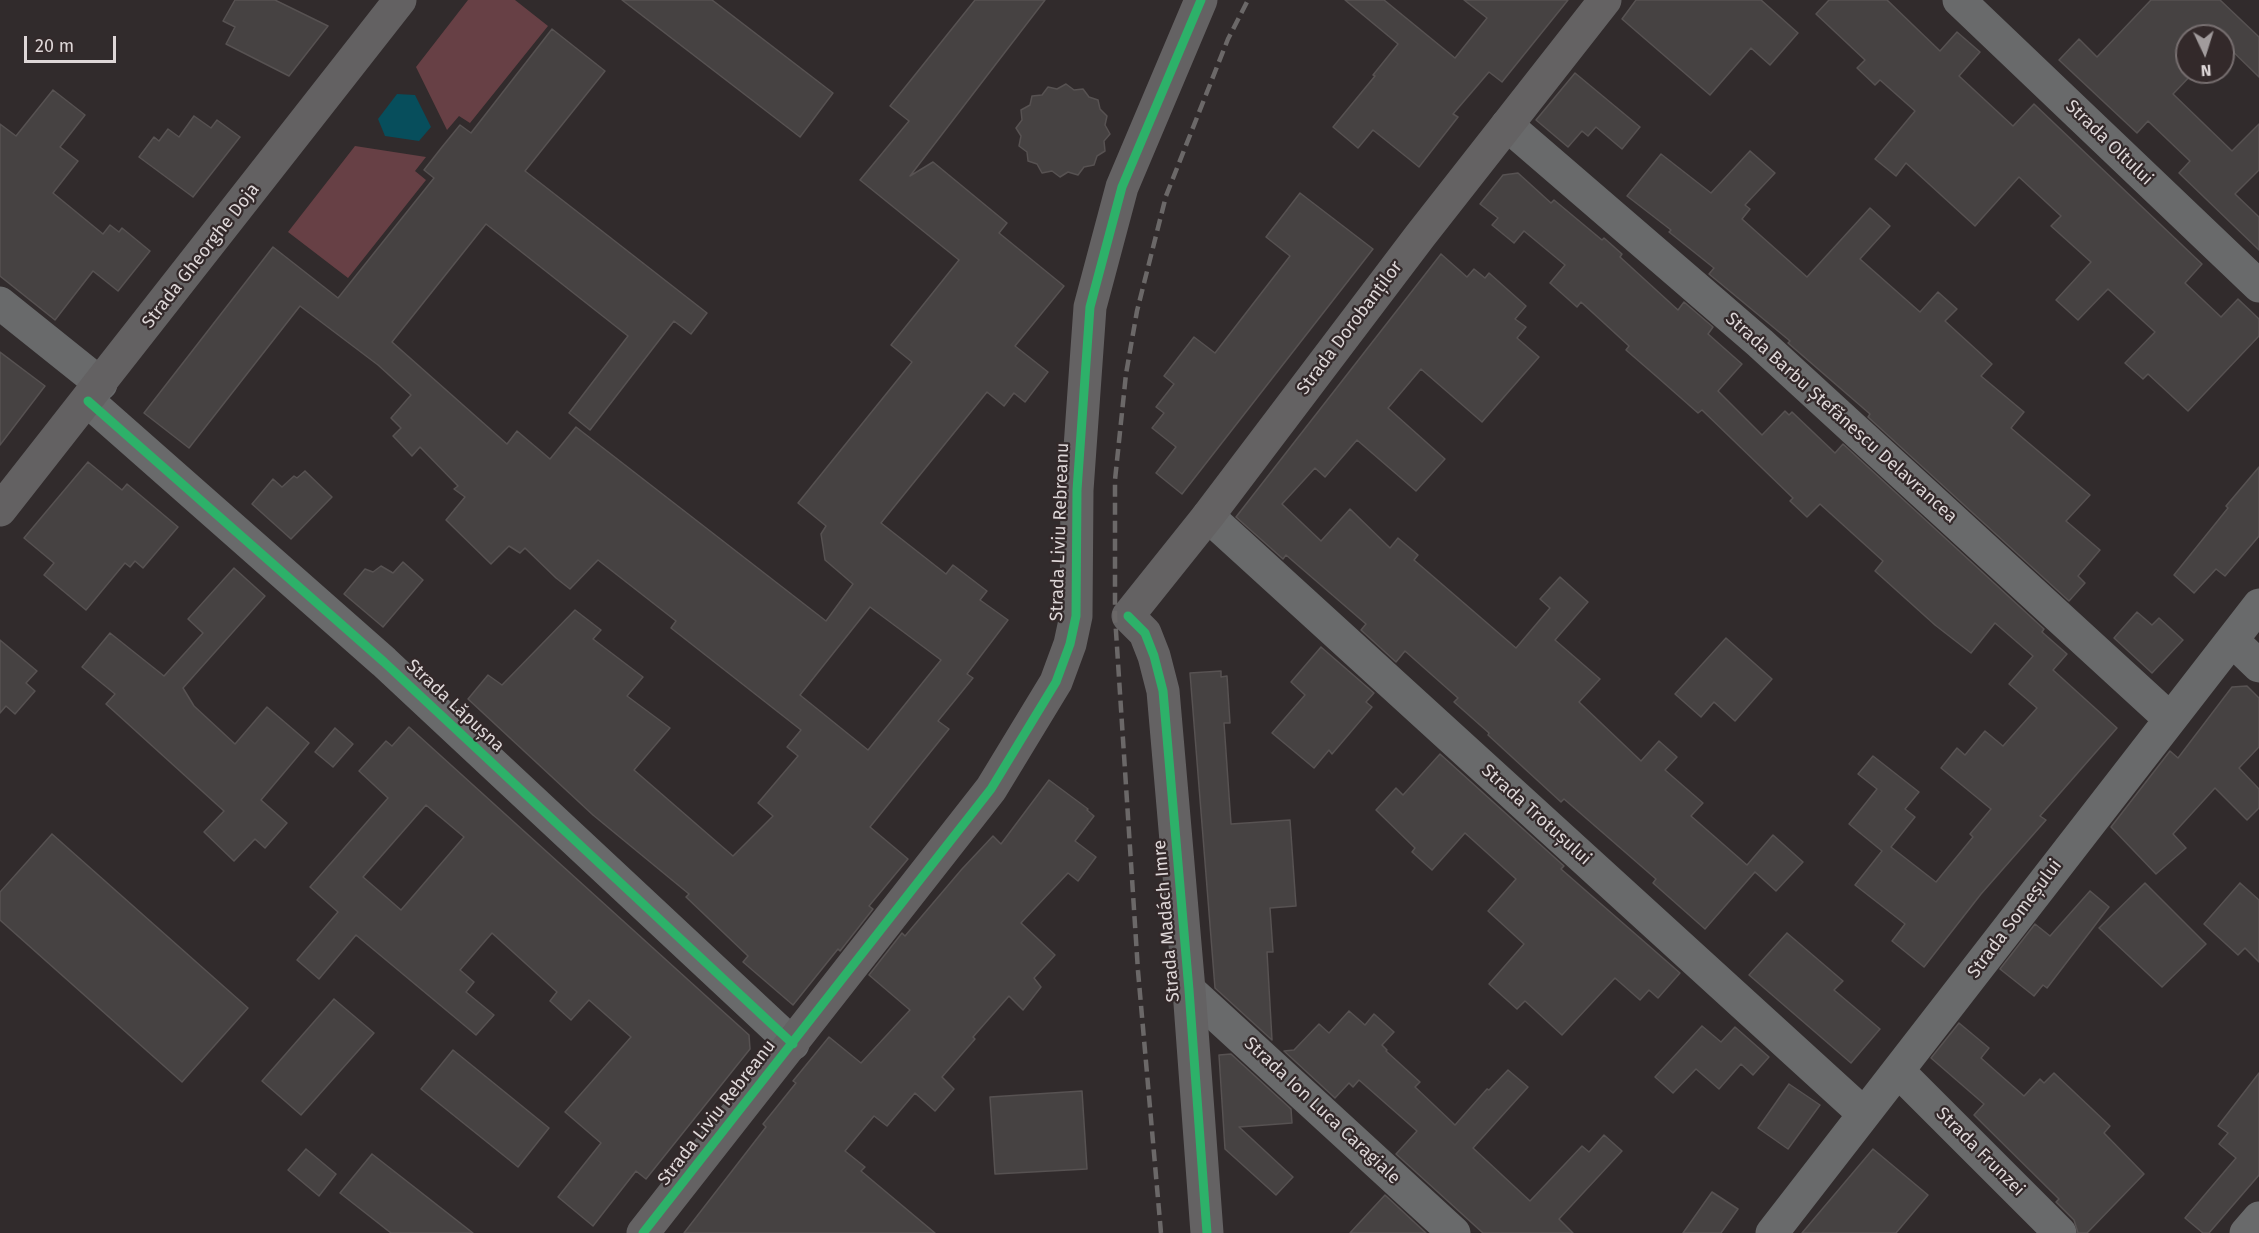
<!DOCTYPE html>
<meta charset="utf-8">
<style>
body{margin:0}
#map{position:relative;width:2259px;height:1233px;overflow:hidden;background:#312b2c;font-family:"Fira Sans",sans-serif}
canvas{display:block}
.north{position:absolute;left:2175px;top:24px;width:60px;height:60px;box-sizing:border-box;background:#33292a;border:2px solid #776f70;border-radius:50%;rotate:176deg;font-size:16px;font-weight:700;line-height:24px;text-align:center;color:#ded7d8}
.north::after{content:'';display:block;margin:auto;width:21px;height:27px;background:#a19b9c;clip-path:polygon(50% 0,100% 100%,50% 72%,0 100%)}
.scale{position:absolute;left:24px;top:36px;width:92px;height:27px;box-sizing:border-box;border:3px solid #ded7d8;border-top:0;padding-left:8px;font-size:18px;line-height:21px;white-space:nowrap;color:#ded7d8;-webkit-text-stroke:4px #33292a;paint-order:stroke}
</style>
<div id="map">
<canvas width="2259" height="1233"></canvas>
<div class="north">N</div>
<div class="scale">20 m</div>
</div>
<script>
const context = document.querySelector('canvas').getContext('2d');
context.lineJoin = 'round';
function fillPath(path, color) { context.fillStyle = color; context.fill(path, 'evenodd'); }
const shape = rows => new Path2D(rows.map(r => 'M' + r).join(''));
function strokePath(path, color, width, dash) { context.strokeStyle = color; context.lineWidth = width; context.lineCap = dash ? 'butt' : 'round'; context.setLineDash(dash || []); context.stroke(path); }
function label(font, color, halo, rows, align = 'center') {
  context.font = font + ' "Fira Sans",sans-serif'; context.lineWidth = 4.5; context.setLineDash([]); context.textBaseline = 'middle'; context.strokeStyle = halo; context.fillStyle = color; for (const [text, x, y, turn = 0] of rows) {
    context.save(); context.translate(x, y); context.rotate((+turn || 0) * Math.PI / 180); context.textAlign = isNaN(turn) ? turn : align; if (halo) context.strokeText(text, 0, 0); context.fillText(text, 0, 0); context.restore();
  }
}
fillPath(shape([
 [468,0,515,0,548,26,470,123,459,116,447,130,416,67],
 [355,146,426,157,415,171,426,180,348,278,288,232]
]), '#674045');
fillPath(shape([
 [397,94,415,95,431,127,419,141,385,136,378,119]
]), '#074e5c');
const building = shape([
 [235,0,275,0,328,26,289,76,226,44,235,27,223,21,235,0],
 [622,0,712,0,833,93,800,137,622,0],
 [975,0,1045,0,910,176,933,162,1007,223,999,233,1064,286,1015,346,1048,372,1025,402,1014,393,1004,406,987,392,881,523,946,574,953,565,987,591,980,600,1008,620,967,674,973,678,938,721,949,729,870,827,908,859,869,906,873,909,840,951,838,949,793,1005,743,962,748,956,686,897,689,894,593,815,468,699,488,675,502,685,575,610,601,630,593,639,643,677,627,696,670,728,634,770,733,856,773,816,758,803,798,756,787,747,801,730,671,628,676,621,598,560,570,589,556,578,525,548,520,553,509,546,491,564,446,520,465,497,454,489,458,486,420,447,412,456,393,436,401,428,391,418,411,395,378,365,300,306,189,448,144,413,273,247,338,298,434,178,424,170,442,147,460,125,471,133,552,29,605,71,525,171,707,313,691,334,674,321,590,430,569,413,628,336,486,224,392,342,507,444,517,431,550,459,576,427,826,621,853,584,825,560,821,534,826,526,798,503,912,362,891,345,959,260,860,180,909,121,890,106,975,0],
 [870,607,941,660,868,750,800,695,870,607],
 [1345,0,1384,0,1455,58,1487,18,1464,0,1568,0,1502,82,1489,72,1453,114,1458,117,1419,167,1373,130,1358,148,1333,127,1375,76,1373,75,1398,44,1345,0],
 [1636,0,1761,0,1798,33,1770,65,1751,48,1710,95,1622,19,1636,0],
 [1829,0,1887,0,1940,51,1957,32,1980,52,1959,76,2013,126,2034,104,2202,264,2185,283,2221,317,2238,299,2259,319,2259,336,2188,411,2148,374,2143,379,2125,363,2155,332,2108,289,2078,320,2056,300,2091,262,2051,226,2061,216,2019,177,1975,226,1906,163,1896,176,1875,159,1915,111,1880,80,1875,85,1857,68,1865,60,1816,14,1829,0],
 [2151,0,2220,0,2259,37,2259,77,2223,42,2223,36,2187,36,2187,72,2194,72,2173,94,2232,151,2259,124,2259,170,2235,194,2259,217,2259,250,2179,173,2190,161,2148,121,2137,133,2059,60,2079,39,2097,57,2151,0],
 [1575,73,1640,127,1622,149,1596,127,1588,136,1582,131,1568,147,1536,120,1575,73],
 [1066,84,1074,90,1083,89,1089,97,1098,100,1100,109,1107,116,1105,125,1110,134,1104,141,1105,151,1097,156,1094,165,1084,167,1078,175,1068,172,1060,177,1052,171,1042,173,1037,164,1028,161,1027,152,1019,146,1021,136,1016,128,1022,120,1021,110,1030,105,1032,96,1042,95,1048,87,1057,89,1066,84],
 [53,90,85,115,60,147,78,161,53,193,103,234,110,225,119,232,122,228,150,251,118,291,93,271,55,320,0,276,0,124,16,136,53,90],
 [194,116,211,128,217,120,240,137,193,197,139,157,154,137,159,141,168,129,179,137,194,116],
 [1750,151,1775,173,1745,205,1750,209,1742,219,1807,277,1870,208,1890,226,1860,259,1920,312,1938,292,1957,309,1945,321,1992,364,1981,376,2024,412,2011,428,2090,495,2066,521,2100,550,2078,576,2085,583,2069,601,1868,417,1870,414,1788,343,1790,341,1709,274,1714,268,1669,232,1671,230,1627,196,1661,154,1711,193,1750,151],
 [1518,173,1551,203,1554,200,1602,240,1604,238,1622,254,1620,257,1678,310,1684,302,1713,327,1708,334,1742,364,1718,391,1762,435,1785,411,1789,415,1792,412,1835,453,1843,444,2044,629,2042,632,2067,654,2053,670,2117,728,2040,816,2046,820,1981,894,1924,967,1892,941,1905,924,1855,885,1882,851,1849,824,1877,789,1858,774,1873,756,1919,792,1905,809,1915,817,1891,847,1936,882,1973,837,1970,834,1991,809,1941,768,1957,748,1965,755,1985,731,2003,746,2037,708,2009,684,2033,656,1995,623,1971,653,1935,625,1875,571,1883,561,1820,504,1807,517,1790,501,1793,498,1702,410,1698,413,1656,376,1626,350,1629,346,1581,302,1577,307,1550,283,1565,265,1524,231,1514,243,1492,225,1498,218,1480,204,1503,175,1518,173],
 [1300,193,1373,249,1182,494,1156,473,1176,447,1152,428,1164,413,1156,407,1174,384,1164,376,1194,337,1215,353,1290,256,1266,237,1300,193],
 [1441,254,1467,277,1474,269,1485,278,1489,273,1526,306,1515,319,1526,327,1517,338,1539,357,1482,422,1421,369,1388,408,1445,459,1416,491,1357,440,1325,477,1315,468,1282,504,1321,541,1350,509,1390,548,1398,538,1418,555,1414,560,1516,648,1550,608,1540,599,1560,577,1588,602,1555,640,1600,679,1579,702,1641,761,1659,741,1677,757,1665,770,1703,803,1691,816,1747,865,1773,835,1803,862,1776,891,1755,872,1705,929,1653,883,1656,879,1564,799,1561,802,1488,735,1489,733,1454,702,1458,698,1405,651,1396,662,1361,630,1366,624,1286,555,1283,559,1236,517,1441,254],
 [0,352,45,386,0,445,0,352],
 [88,462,122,490,127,484,178,527,143,568,135,561,130,567,125,563,86,610,44,575,54,563,24,538,88,462],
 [2259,467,2259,536,2225,576,2216,569,2194,593,2174,575,2228,508,2226,506,2259,467],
 [305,471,332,497,291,539,252,504,273,479,282,487,294,476,297,478,305,471],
 [403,562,423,580,383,627,344,594,365,569,373,572,381,566,393,573,403,562],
 [234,568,265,596,183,688,194,706,235,744,267,707,309,743,261,800,287,823,265,848,255,839,234,861,204,832,224,811,106,704,115,694,82,667,110,633,164,676,203,633,188,619,234,568],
 [2137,612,2152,625,2159,618,2183,640,2152,673,2114,638,2137,612],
 [1726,638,1772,679,1735,721,1714,702,1701,717,1675,694,1726,638],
 [0,640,37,671,26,683,35,691,15,714,6,706,0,713,0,640],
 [1321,647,1374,693,1366,702,1372,707,1332,754,1329,750,1314,768,1272,733,1305,695,1291,682,1321,647],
 [1221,671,1221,677,1227,676,1230,723,1224,723,1231,824,1290,820,1296,906,1270,908,1273,952,1267,952,1272,1040,1215,988,1190,673,1221,671],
 [2247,686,2259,698,2259,747,2239,768,2259,789,2259,808,2247,820,2215,788,2173,834,2186,848,2156,874,2111,827,2170,751,2178,758,2232,687,2247,686],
 [409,727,749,1035,750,1049,646,1179,636,1171,593,1226,558,1197,601,1143,565,1112,631,1037,589,1000,571,1020,550,1001,557,992,492,933,460,970,474,982,466,992,494,1015,476,1035,356,935,319,979,297,960,338,912,310,887,388,798,359,771,386,741,392,746,409,727],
 [426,805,464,837,401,910,363,877,426,805],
 [335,728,353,744,333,767,315,752,335,728],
 [1440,754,1564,866,1561,869,1680,973,1658,998,1649,990,1640,1000,1615,978,1562,1035,1525,1001,1517,1009,1489,984,1524,944,1488,911,1516,879,1465,833,1432,870,1412,852,1415,848,1376,810,1396,788,1403,795,1440,754],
 [1049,780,1088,809,1087,810,1094,816,1075,841,1096,857,1078,881,1068,873,1021,923,1055,955,1034,978,1041,987,1023,1010,1009,996,973,1037,975,1039,942,1077,954,1089,935,1111,915,1093,887,1126,874,1116,845,1151,865,1167,861,1171,935,1233,684,1233,766,1127,763,1124,796,1083,793,1081,829,1037,861,1063,910,1010,869,975,902,933,905,936,962,869,993,836,1001,844,1049,780],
 [52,834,248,1008,182,1082,0,920,0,892,52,834],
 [2145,883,2206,944,2162,987,2099,928,2145,883],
 [2240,883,2259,900,2259,962,2245,948,2238,955,2204,924,2240,883],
 [2090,891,2109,907,2047,988,2043,985,2034,996,2000,969,2035,924,2050,936,2090,891],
 [1787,933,1843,981,1834,990,1880,1029,1851,1063,1749,975,1787,933],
 [334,999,374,1033,301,1115,262,1081,334,999],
 [1349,1011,1365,1025,1374,1014,1394,1032,1382,1045,1387,1050,1386,1051,1420,1082,1415,1087,1455,1125,1487,1089,1489,1090,1508,1070,1528,1087,1473,1148,1530,1201,1582,1146,1589,1152,1604,1135,1622,1151,1559,1219,1573,1233,1483,1233,1396,1154,1417,1131,1359,1080,1353,1087,1349,1083,1335,1098,1284,1051,1294,1050,1319,1024,1329,1033,1349,1011],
 [1959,1023,1989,1048,1981,1058,2024,1096,2040,1079,2044,1083,2054,1073,2110,1126,2104,1133,2144,1174,2087,1233,2078,1233,2074,1220,2056,1202,2059,1199,1974,1115,1984,1104,1931,1058,1959,1023],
 [1702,1026,1721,1042,1735,1027,1769,1057,1753,1075,1741,1064,1719,1089,1696,1069,1673,1093,1655,1077,1702,1026],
 [453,1050,549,1128,518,1167,421,1089,453,1050],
 [1231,1054,1291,1109,1292,1123,1239,1127,1293,1177,1276,1195,1225,1149,1219,1055,1231,1054],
 [2259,1073,2259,1175,2209,1233,2203,1233,2185,1218,2236,1158,2219,1144,2228,1133,2218,1126,2259,1073],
 [1789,1084,1820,1105,1788,1149,1758,1128,1789,1084],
 [1082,1091,1087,1169,995,1174,990,1097,1082,1091],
 [306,1149,336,1174,319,1196,288,1170,306,1149],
 [1873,1149,1928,1195,1896,1233,1802,1233,1873,1149],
 [372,1154,473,1233,391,1233,340,1193,372,1154],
 [1712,1192,1738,1209,1721,1233,1683,1233,1712,1192],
 [1385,1195,1426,1233,1350,1233,1385,1195]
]);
fillPath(building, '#464242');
strokePath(building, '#575252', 1.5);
strokePath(shape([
 [1959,0,2259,286],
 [1507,125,1760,343,2169,718],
 [0,303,101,384],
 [88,401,384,662,793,1044],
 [1208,516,1864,1114],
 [2232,640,2259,666],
 [1189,990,1454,1233],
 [1899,1072,2060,1233],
 [1772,1233,2259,605],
 [2246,1233,2259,1218]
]), '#696a6b', 33);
strokePath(shape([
 [1128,616,1208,516,1420,236,1605,0],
 [1128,616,1145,633,1154,656,1163,691,1189,990,1207,1233],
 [643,1233,991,789,1056,682,1070,644,1076,616,1077,490,1090,307,1122,187,1201,0]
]), '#646263', 33);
strokePath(shape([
 [0,510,400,0]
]), '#636162', 33);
strokePath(shape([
 [1161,1233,1138,971,1115,616,1115,480,1126,374,1137,311,1166,196,1228,39,1248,0]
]), '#6b6868', 4.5, [12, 6]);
strokePath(shape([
 [88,401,384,662,793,1044],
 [1128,616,1145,633,1154,656,1163,691,1189,990,1207,1233],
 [643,1233,991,789,1056,682,1070,644,1076,616,1077,490,1090,307,1122,187,1201,0]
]), '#2db169', 9);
label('18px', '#ded7d8', '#33292a', [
 ["Strada Oltului",2109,143,44],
 ["Strada Gheorghe Doja",201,256,-52],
 ["Strada Dorobanților",1350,328,-53],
 ["Strada Barbu Ștefănescu Delavrancea",1841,418,42],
 ["Strada Liviu Rebreanu",1060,532,-88],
 ["Strada Lăpușna",455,706,43],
 ["Strada Trotușului",1536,815,42],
 ["Strada Someșului",2015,919,-53],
 ["Strada Madách Imre",1167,921,-95],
 ["Strada Ion Luca Caragiale",1322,1111,43],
 ["Strada Liviu Rebreanu",717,1113,-52],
 ["Strada Frunzei",1980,1152,45]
]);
</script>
